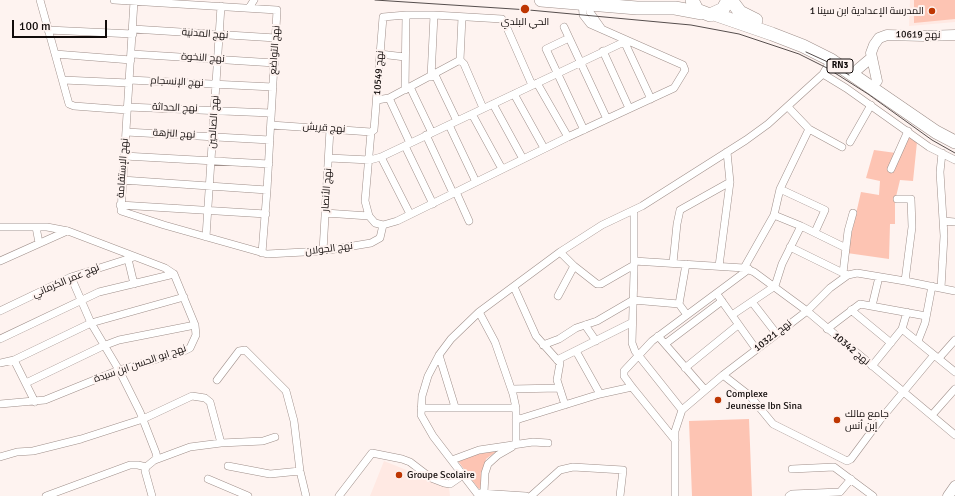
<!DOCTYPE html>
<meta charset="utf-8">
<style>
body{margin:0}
#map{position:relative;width:955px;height:496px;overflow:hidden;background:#fef3f0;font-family:Signika,sans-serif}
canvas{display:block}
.scale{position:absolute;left:12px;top:20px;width:95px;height:18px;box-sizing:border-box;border:2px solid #110b0a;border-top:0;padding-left:5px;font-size:12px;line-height:14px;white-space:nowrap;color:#110b0a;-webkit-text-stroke:3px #fef3f0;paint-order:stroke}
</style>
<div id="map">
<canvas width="955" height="496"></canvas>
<div class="scale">100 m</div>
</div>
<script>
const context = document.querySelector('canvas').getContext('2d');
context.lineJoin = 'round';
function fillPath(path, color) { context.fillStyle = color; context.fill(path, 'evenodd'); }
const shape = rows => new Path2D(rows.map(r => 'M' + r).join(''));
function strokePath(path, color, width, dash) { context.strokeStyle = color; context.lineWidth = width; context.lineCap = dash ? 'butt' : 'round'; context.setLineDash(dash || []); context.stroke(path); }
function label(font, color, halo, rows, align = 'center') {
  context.font = font + ' Signika,Cairo,sans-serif'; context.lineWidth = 4; context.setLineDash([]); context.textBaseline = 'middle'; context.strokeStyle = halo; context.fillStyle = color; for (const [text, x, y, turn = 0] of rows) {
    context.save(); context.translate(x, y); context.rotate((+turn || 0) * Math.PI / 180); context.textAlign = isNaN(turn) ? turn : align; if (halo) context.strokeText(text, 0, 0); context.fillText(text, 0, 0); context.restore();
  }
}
fillPath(shape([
 [910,0,955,0,955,22,909,26],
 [384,461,449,487,450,496,370,496]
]), '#ffe9e3');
fillPath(shape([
 [914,0,955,0,955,19,914,23],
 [904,132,917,142,913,181,900,180,895,201,895,224,890,224,889,259,847,253,861,192,879,195,880,181,866,178,874,150,896,153],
 [749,419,752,496,692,496,689,421],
 [497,451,486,459,480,489,478,488,458,461,471,455]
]), '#fdc4b3');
const street = shape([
 [40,0,69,104,74,106,127,110],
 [114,0,277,10,267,190,262,253],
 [134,1,121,211,164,225,267,254,323,251,371,243,380,238,383,225],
 [589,3,590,12,602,29],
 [249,8,254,0],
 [564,27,607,119],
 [133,29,276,38],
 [48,30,133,34],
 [569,38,546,49,584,130],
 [624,41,651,99],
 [603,51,629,108],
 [55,54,131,60],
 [132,54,275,63],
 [380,54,405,57],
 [460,60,462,17],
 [823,74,846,88,929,147,955,160],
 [435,75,457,121],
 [431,77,434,15],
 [63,80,129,83],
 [129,80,273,87],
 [537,83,568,137],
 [410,87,432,133],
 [405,90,406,15],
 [514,94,544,148],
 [389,98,410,143],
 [377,100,389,98,460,60,464,64,483,108],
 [493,104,523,159],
 [127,107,271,113],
 [472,114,502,169],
 [271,125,371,132,374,130,383,17,406,15,434,15,502,19,507,28,532,85],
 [449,125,476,182],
 [809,129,842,147],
 [126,132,270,140],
 [371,132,365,201,369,216,375,223,383,225],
 [426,135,453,193],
 [850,142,871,105],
 [405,146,433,204],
 [124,156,269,164],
 [381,157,410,214],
 [329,158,370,160,381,157,626,41],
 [891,169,908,131],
 [122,180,267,190],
 [780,189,825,210,815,232],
 [456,192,469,221],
 [897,199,911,199,912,227,905,281],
 [120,205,266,214],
 [634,210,634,272,632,343,635,351,682,410],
 [325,213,369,216],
 [774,215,801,226,846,248],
 [944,221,955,222],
 [383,225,397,221,568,137,674,88,685,70,683,65,590,24,583,15,582,1],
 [0,227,47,227,68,231,165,268,174,274,195,325,196,335,190,348,182,352,119,370,45,400,0,404],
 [36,227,39,243],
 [206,237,221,6],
 [790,247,843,273],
 [323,251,330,129],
 [560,252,574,266,597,284,601,284,634,265],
 [128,259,134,284],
 [0,261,67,231],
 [634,261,744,268,754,272,807,311,955,435],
 [673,263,677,224,680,210,730,182],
 [719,266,730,182,727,152],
 [744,268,774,215,780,189,809,129,788,107],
 [848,275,843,273,848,231,853,213],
 [71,277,91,323,119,370,140,412,156,453,157,458,146,467,145,471,152,496],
 [514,287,536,336,560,363,557,380,565,405],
 [941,288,944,236,940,172,942,153],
 [558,296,574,266],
 [719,297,756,349],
 [752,302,776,333],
 [679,304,686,264],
 [872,306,879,277],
 [851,310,891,343],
 [0,311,71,277,134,257],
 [479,312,495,342,513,394,516,408,516,444],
 [732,315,775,286,782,264,801,226],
 [585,325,596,341],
 [827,329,860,304,926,316],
 [902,329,955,372],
 [658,336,705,390],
 [0,339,99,292,174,274],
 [918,341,925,323,932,286],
 [665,344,722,301],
 [543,345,559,339,576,328,597,321,633,300,679,304,687,315],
 [576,351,600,394],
 [439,355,455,407],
 [939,358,955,340],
 [14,360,35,402],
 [557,360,631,323],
 [0,363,14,360,91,323,184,297],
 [872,366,902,329,907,312],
 [685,368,738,325],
 [723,375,750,396,773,424,847,461,851,459,880,420,934,355],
 [217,380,239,351,245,350,286,391,294,421,300,471,306,496],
 [26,383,103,346,119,340,195,325],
 [512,389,559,388],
 [421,408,516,408],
 [932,415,955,389],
 [516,420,600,394,632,387],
 [675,440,632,387,624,376,624,371,652,341,749,269],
 [0,457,17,452,33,451,81,439,143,419,192,396,205,398,210,402,221,443],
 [155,460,190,447,221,443,263,441,275,437],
 [452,460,479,450,533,442,548,443],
 [228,466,270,474,300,471],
 [792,469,834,467,873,496],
 [208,479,248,496],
 [480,493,526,496],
 [484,493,485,473,488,464,498,455,512,447],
 [46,496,130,465,138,465,146,467],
 [339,496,372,453,402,459,410,462,431,478,444,483,450,484,463,475],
 [479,496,433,436,421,415,422,396,428,376,439,355,451,339,479,312,560,252,602,225,642,206,746,140,768,124,823,74,831,60],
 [531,496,560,470,573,467,623,470,620,496],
 [675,496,675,431,682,410,723,375,807,311,830,288,848,275,857,273,905,281,955,291],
 [789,496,792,494,840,492,851,479]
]);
const secondary = shape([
 [858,69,871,58],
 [877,81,871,53,874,45,879,38,887,35,924,36,955,35],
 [948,496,955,486]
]);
const highway = shape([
 [541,0,637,8,675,8,702,13],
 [692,0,697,10,710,15,723,9,728,0],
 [731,0,740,12,756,20],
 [714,14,772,34,803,46,831,60,936,132,955,142]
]);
strokePath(street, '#9f8f8a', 8);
strokePath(secondary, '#9f8f8a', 11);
strokePath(highway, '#9f8f8a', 14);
strokePath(street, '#fff', 7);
strokePath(secondary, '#fff', 10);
strokePath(highway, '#fff', 13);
strokePath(shape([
 [375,0,529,10,691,25,739,34,799,54,827,68,868,94,932,140,955,153],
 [806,52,830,63,849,75]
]), '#564e4d', 1);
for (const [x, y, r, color] of [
 [525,9,5,"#be3602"],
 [932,11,4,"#be3602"],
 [718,400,4,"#be3602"],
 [837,420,4,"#be3602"],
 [399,475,4,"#be3602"]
]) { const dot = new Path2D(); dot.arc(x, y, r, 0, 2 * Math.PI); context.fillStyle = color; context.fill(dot); strokePath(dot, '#fef3f0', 1.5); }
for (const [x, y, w] of [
 [840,66,26]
]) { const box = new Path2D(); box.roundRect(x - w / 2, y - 7, w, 14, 3); context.fillStyle = '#fef3f0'; context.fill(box); strokePath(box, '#110b0a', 1); }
label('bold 9px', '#110b0a', null, [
 ["RN3",840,66]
]);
label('10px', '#110b0a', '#fef3f0', [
 ["المدرسة الإعدادية ابن سينا 1",924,11,"right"],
 ["الحي البلدي",525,22,"center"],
 ["Complexe",726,394],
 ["Jeunesse Ibn Sina",726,406],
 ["جامع مالك",845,414],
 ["إبن أنس",845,426],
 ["Groupe Scolaire",407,475]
], 'left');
label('10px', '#110b0a', '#fef3f0', [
 ["نهج المدنية",205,34,4],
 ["نهج 10619",918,35,1],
 ["نهج التواضع",275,50,-86],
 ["نهج النخوة",203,58,3],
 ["نهج 10549",379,73,-86],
 ["نهج الإنسجام",177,82,3],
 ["نهج الحداثة",175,108,2],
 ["نهج الصالحين",214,122,-86],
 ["نهج قريش",324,128,4],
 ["نهج النزهة",174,134,3],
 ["نهج الإستقامة",123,168,-86],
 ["نهج الأنصار",327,190,-86],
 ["نهج الجولان",329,249,-7],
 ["نهج عمر الكرماني",66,281,-23],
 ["نهج 10321",773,336,-38],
 ["نهج 10342",851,349,40],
 ["نهج ابو الحسن ابن سيدة",140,364,-19]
]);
</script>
